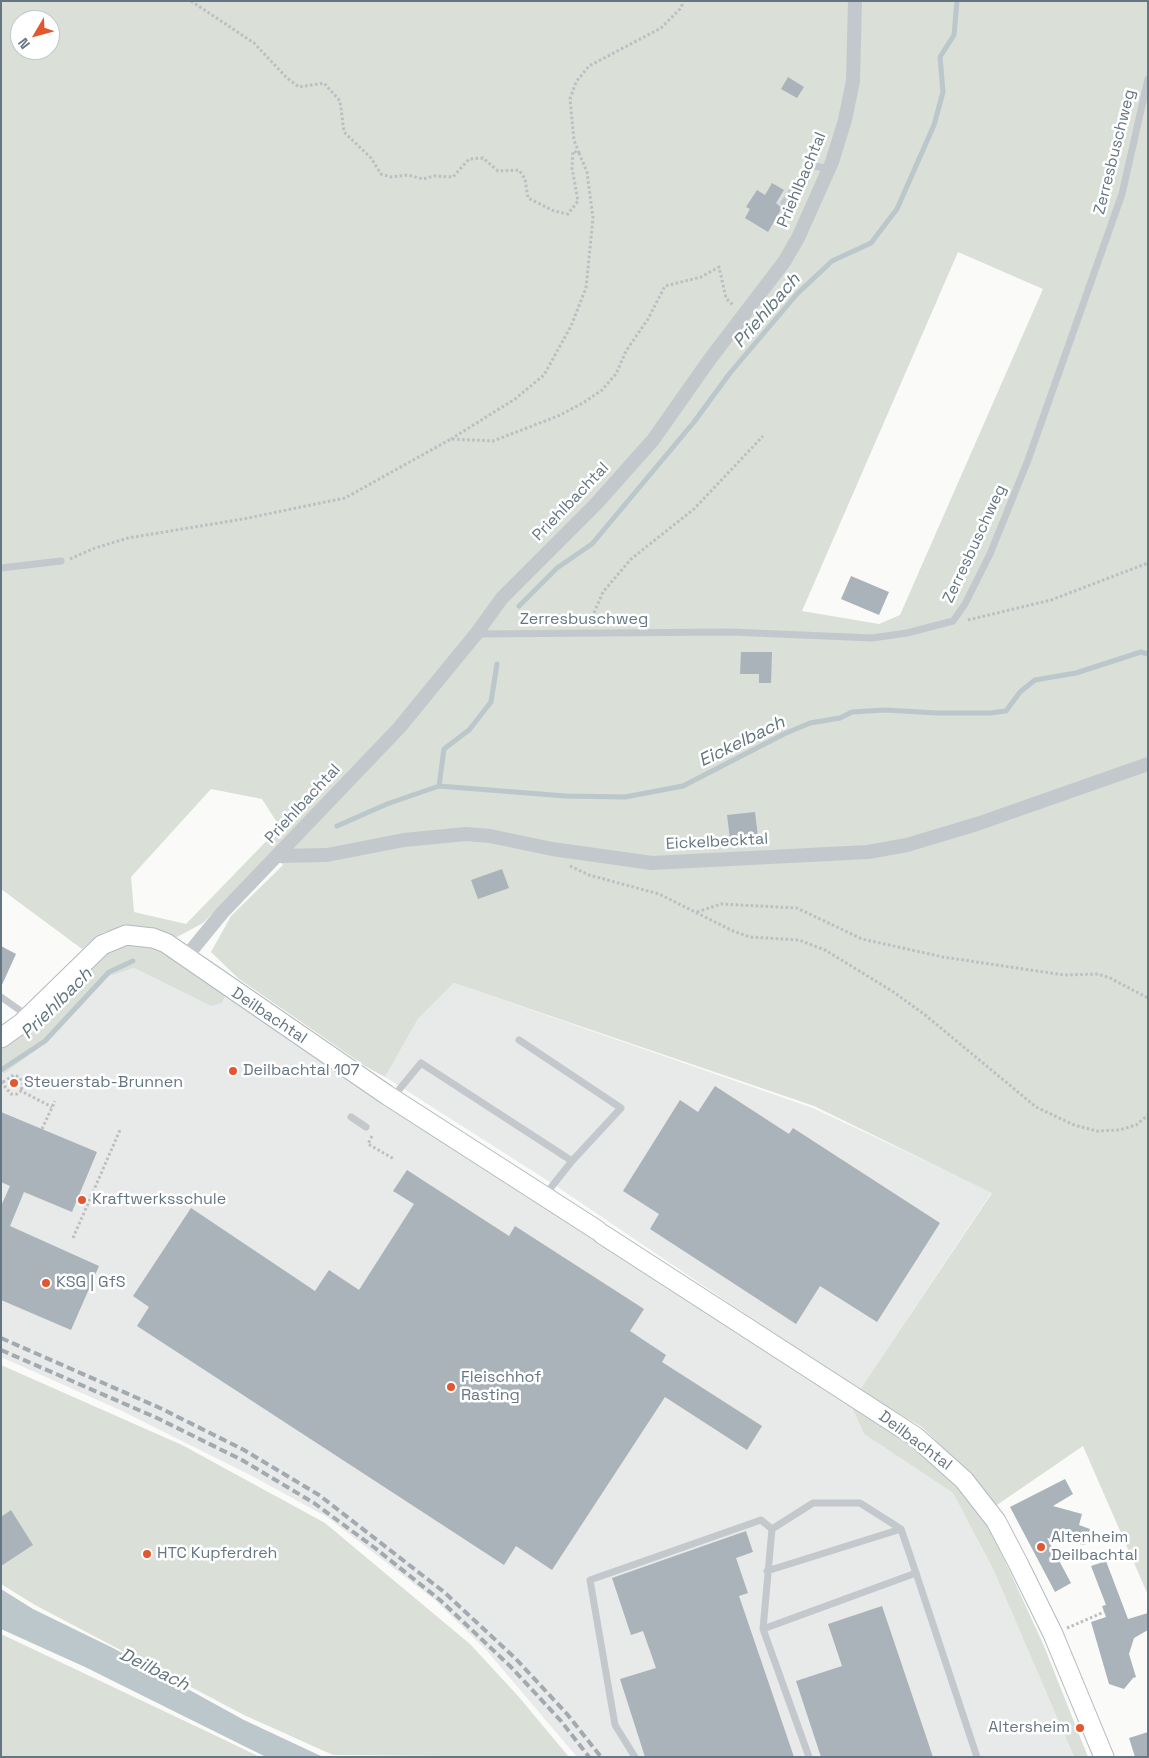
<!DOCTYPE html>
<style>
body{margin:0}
#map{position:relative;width:1149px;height:1758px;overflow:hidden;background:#fafaf8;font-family:"Space Grotesk",sans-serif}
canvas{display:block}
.frame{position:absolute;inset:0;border:2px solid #657683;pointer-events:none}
.north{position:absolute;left:10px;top:10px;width:50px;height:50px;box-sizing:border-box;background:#fff;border:1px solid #c1c8cd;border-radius:50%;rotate:233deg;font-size:14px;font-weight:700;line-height:20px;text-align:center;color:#657683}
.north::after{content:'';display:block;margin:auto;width:18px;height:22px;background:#e4572e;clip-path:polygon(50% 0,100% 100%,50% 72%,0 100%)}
</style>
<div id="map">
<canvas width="1149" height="1758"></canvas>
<div class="frame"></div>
<div class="north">N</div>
</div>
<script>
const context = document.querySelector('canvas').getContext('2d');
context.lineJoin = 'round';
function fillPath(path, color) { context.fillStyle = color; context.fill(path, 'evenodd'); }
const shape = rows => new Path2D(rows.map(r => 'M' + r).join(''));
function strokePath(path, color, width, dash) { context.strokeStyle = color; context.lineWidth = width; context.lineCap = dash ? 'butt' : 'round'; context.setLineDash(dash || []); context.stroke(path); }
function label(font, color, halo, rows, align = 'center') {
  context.font = font + ' "Space Grotesk",sans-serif'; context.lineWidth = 5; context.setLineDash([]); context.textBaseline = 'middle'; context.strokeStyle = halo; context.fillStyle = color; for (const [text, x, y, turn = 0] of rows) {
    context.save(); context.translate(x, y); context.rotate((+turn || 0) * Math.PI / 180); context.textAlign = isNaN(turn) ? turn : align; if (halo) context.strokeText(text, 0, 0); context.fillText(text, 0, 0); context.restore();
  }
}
fillPath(shape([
 [134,968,211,1006,226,993,268,1025,524,1195,850,1403,864,1434,953,1493,994,1571,1074,1757,577,1757,487,1651,436,1601,327,1517,252,1476,122,1411,1,1357,1,1071,4,1074,42,1046,72,1016,104,978],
 [454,983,813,1108,992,1192,859,1391,553,1184,385,1077,418,1019]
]), '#e8e9e9');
fillPath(shape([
 [1,1,1148,1,1148,1595,1083,1446,994,1507,970,1474,922,1427,859,1391,992,1193,814,1106,454,983,418,1019,385,1077,365,1066,239,979,211,952,231,916,283,865,273,853,203,923,177,937,126,930,104,932,82,949,1,889],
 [20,20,50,20,50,50,20,50],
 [958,252,1043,289,900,615,879,624,802,611],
 [211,789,262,799,280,827,186,924,134,912,131,877],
 [149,939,226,993,222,1003,211,1006,134,968,104,978,72,1016,42,1046,4,1074,1,1071,1,1041,102,950],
 [1,1365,182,1445,325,1523,470,1644,518,1696,569,1757,333,1755,244,1715,35,1605,1,1584],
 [850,1403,910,1444,958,1485,989,1526,1044,1646,1088,1757,1074,1757,994,1571,953,1493,864,1434],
 [1,1634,208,1732,260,1757,1,1757]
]), '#dadfd7');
fillPath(shape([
 [1,1589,33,1609,113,1648,244,1720,323,1757,266,1757,85,1667,1,1629]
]), '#bbc7cb');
strokePath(shape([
 [519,606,557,568,592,544,694,422,730,373,797,294,832,261,871,243,897,209,934,125,943,92,940,57,954,35,957,1],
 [439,786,444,749,469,730,491,702,497,664],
 [337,826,387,804,439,786,565,796,625,797,683,786,784,734,810,723,840,718,852,712,885,710,937,713,990,713,1006,711,1020,692,1035,680,1076,673,1141,652,1148,654],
 [1,1070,45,1041,109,972,133,961]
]), '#bbc7cb', 5);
fillPath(shape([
 [788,77,804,87,797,98,781,89],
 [772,183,784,190,776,203,782,208,768,232,745,218,750,209,746,207,757,190,765,195],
 [851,576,889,592,879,615,841,599],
 [741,652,772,652,771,683,759,683,759,674,740,674],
 [755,812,758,837,730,839,727,815],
 [502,869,509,888,478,899,471,880],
 [1,946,16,954,1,987],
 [715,1086,789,1134,793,1128,940,1223,877,1322,820,1286,796,1324,650,1229,659,1214,623,1191,680,1100,698,1112],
 [1,1112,97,1152,72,1212,24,1192,10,1226,99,1266,71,1330,1,1300,1,1206,10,1186,1,1182],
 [407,1170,509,1236,515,1226,644,1309,630,1331,666,1355,662,1362,762,1426,747,1450,665,1397,552,1570,516,1546,504,1565,137,1326,149,1307,133,1296,191,1208,315,1291,329,1270,359,1290,414,1204,393,1191],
 [1065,1479,1073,1494,1053,1506,1082,1514,1079,1525,1090,1529,1085,1545,1047,1538,1071,1583,1055,1592,1010,1507],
 [11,1510,33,1545,1,1566,1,1517],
 [746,1531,753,1552,736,1558,748,1593,739,1596,794,1757,645,1757,620,1679,656,1668,643,1631,631,1635,612,1578],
 [1106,1561,1128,1619,1148,1613,1148,1630,1134,1638,1129,1654,1136,1677,1133,1678,1124,1689,1109,1684,1091,1622,1106,1617,1102,1606,1106,1605,1091,1566],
 [882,1606,933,1757,821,1757,796,1681,842,1666,828,1624],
 [1148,1732,1148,1757,1135,1757,1129,1738]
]), '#aab3b9');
const secondary = shape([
 [1,1038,22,1023,102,945,126,935,153,938,166,943,387,1095,597,1230],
 [602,1234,916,1437,964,1480,996,1521,1018,1563,1053,1634,1104,1757]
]);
strokePath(secondary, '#b3babf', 21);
strokePath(shape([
 [191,1,254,43,287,78,299,87,324,83,340,101,344,132,371,158,381,174,391,177,408,175,423,179,434,176,453,177,469,159,483,158,498,171,519,170,525,179,528,198,554,211,568,214,578,201,572,168,573,151,579,153,587,172,593,218,586,288,571,326,544,375,515,399,451,439],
 [579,153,574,140,570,99,576,82,589,66,661,28,680,9,684,1],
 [70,559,95,548,128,538,243,519,345,498,451,439,493,441,558,416,583,403,602,390,616,374,626,351,648,319,665,286,701,277,719,267,726,298,734,306],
 [968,620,1051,600,1148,563],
 [590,622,603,592,631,559,694,509,763,436],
 [570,866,589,875,659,894,733,931,750,937,799,940,825,950,892,991,924,1014,1036,1107,1074,1125,1097,1131,1119,1130,1136,1125,1148,1115],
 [697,912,721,904,797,908,862,939,943,957,1064,975,1098,974,1110,978,1148,998],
 [1,1082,11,1094,17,1094,21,1091,52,1107],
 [3,1082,14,1075,19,1077,23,1083,21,1091],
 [42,1129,55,1101],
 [372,1136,368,1144,394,1159],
 [73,1238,120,1130],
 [1067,1628,1104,1612]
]), '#bbbfc2', 3, [2.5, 2.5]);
strokePath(shape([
 [784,203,810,165,829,169],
 [1,568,61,561],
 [476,634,731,632,872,638,907,633,953,621,965,604,990,554,1028,460,1122,194,1148,79],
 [1,997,28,1016],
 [519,1040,621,1108,572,1161,545,1195],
 [393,1097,421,1063,572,1161],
 [351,1117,366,1127],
 [772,1529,813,1503,860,1503,901,1529,916,1573],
 [767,1571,901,1529],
 [635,1757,615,1725,590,1580,761,1520,772,1529,763,1629],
 [809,1757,763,1629,916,1573,977,1757]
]), '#c3c8cc', 7);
strokePath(shape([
 [278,856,327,855,404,840,466,834,490,836,552,849,652,863,868,852,907,845,977,824,1148,764],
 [186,957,222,913,399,728,476,634,502,598,596,504,653,440,710,359,784,262,798,238,832,162,845,120,853,81,855,1]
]), '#c3c8cc', 14);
strokePath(secondary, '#fff', 19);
strokePath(shape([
 [1,1338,160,1408,244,1450,319,1495,444,1592,516,1659,567,1714,601,1757],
 [1,1350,157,1418,242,1460,314,1503,375,1548,440,1600,511,1667,561,1721,589,1757]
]), '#a2aab0', 4, [8, 4]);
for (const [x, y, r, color] of [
 [233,1071,5,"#e4572e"],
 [14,1083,5,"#e4572e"],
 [82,1200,5,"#e4572e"],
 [46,1283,5,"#e4572e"],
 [451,1387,5,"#e4572e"],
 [1041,1547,5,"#e4572e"],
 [147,1554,5,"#e4572e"],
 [1080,1728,5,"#e4572e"]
]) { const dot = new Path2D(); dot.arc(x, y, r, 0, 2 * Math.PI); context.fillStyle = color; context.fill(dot); strokePath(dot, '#fff', 2); }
label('16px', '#657683', '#fff', [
 ["Zerresbuschweg",1115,152,-76],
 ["Priehlbachtal",802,180,-67],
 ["Priehlbachtal",571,502,-46],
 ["Zerresbuschweg",975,544,-65],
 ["Zerresbuschweg",584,620],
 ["Priehlbachtal",303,804,-47],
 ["Eickelbecktal",717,842,-3],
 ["Deilbachtal",269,1016,34],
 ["Deilbachtal",915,1441,37]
]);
label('16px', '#657683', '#fff', [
 ["Deilbachtal 107",243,1071],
 ["Steuerstab-Brunnen",24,1083],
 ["Kraftwerksschule",92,1200],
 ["KSG | GfS",56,1283],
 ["Fleischhof",461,1378],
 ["Rasting",461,1396],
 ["Altenheim",1051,1538],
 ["Deilbachtal",1051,1556],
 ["HTC Kupferdreh",157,1554],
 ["Altersheim",1070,1728,"right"]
], 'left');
label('italic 18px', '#60757c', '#fff', [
 ["Priehlbach",767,311,-49],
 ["Eickelbach",742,742,-26],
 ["Priehlbach",57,1004,-45],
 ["Deilbach",154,1670,26]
]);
</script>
